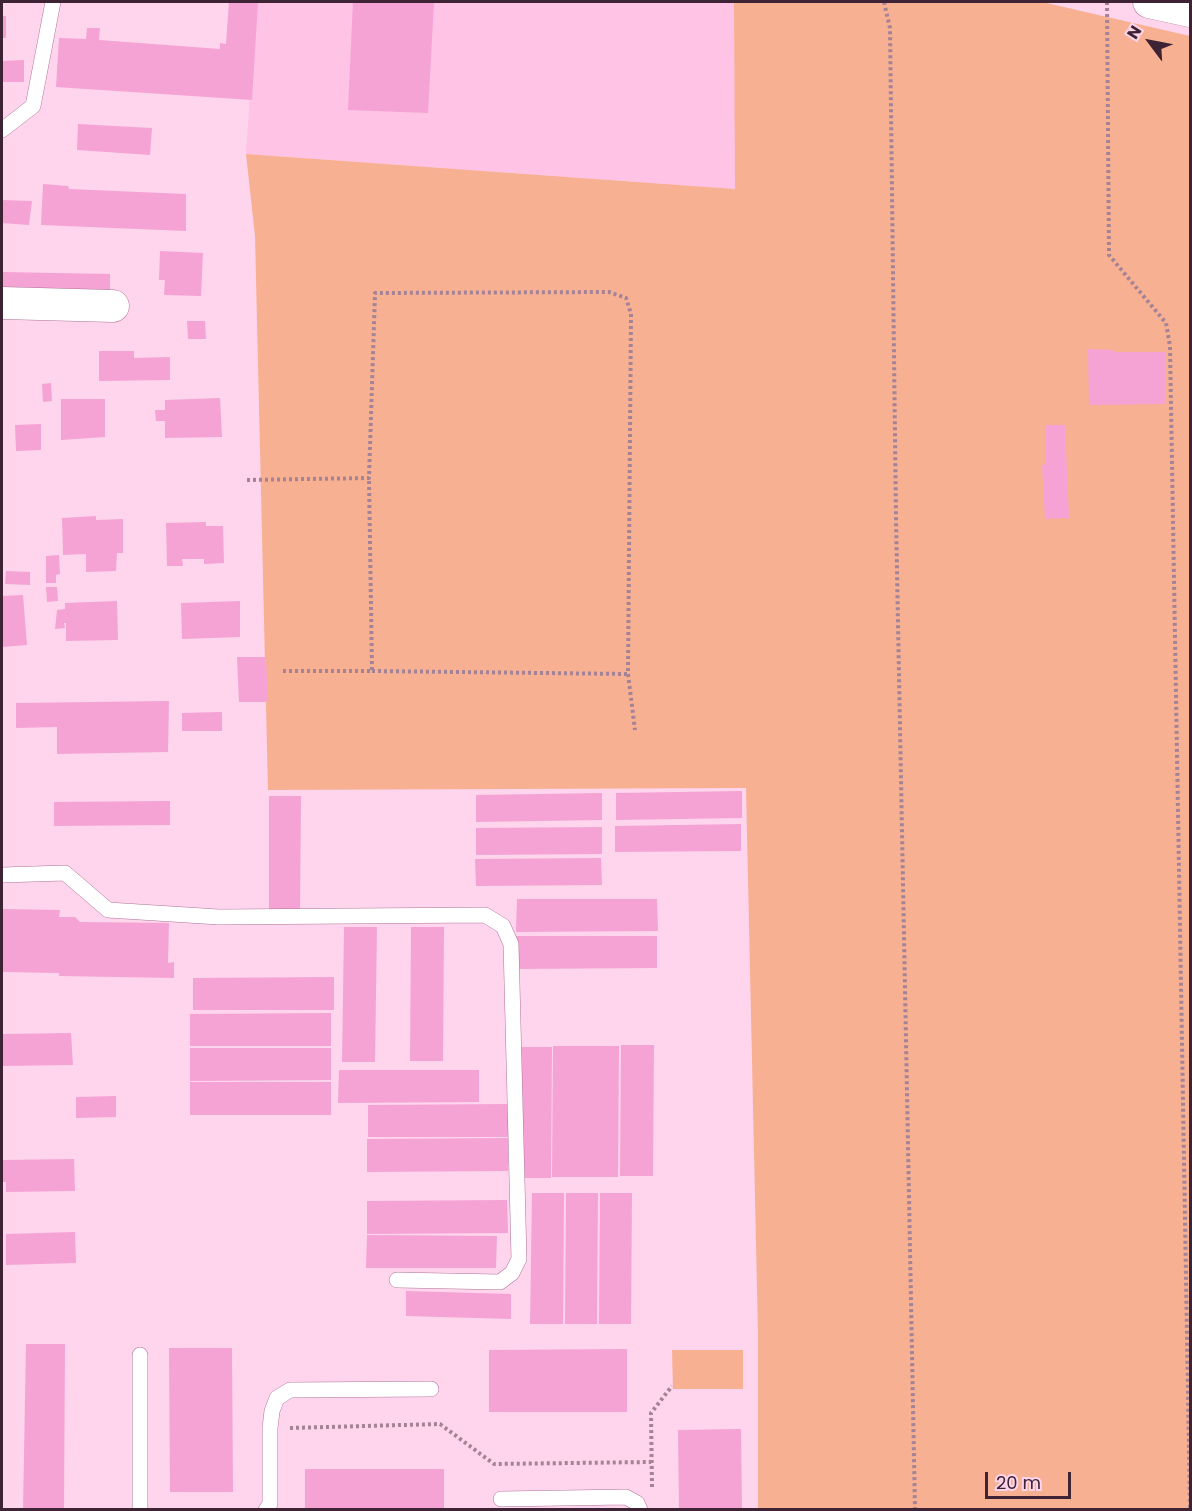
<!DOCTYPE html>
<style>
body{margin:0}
#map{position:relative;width:1192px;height:1511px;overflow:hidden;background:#fed5ec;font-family:Poppins,sans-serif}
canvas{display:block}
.frame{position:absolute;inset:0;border:3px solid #3d2333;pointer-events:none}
.north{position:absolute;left:1120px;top:12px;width:60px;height:60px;-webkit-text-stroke:4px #fed5ec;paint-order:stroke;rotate:302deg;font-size:16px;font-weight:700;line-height:24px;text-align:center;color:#3d2333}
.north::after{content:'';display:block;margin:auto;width:21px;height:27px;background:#3d2333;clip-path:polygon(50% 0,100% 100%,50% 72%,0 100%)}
.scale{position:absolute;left:985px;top:1472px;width:86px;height:27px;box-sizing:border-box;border:3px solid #3d2333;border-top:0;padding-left:8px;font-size:18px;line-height:21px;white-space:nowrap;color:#3d2333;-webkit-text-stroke:4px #fed5ec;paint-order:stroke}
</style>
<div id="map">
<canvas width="1192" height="1511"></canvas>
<div class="frame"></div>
<div class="north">N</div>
<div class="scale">20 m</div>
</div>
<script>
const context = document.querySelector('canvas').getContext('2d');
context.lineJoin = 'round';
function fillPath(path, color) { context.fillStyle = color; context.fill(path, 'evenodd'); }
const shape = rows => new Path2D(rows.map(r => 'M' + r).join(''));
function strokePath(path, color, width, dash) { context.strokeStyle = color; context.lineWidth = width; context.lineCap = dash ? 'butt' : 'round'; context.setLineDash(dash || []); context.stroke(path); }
fillPath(shape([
 [256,2,734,2,736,189,246,154]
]), '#fec3e5');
fillPath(shape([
 [734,2,1042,2,1190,36,1190,1509,758,1509,758,1333,746,788,268,790,255,236,246,154,735,189],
 [672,1350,743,1350,743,1389,673,1389]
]), '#f8b093');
fillPath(shape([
 [229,2,258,2,252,100,56,87,59,38,86,39,87,28,100,28,99,40,220,49,220,43,226,44],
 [353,2,434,2,428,113,348,110],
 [2,16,6,16,6,38,2,38],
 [24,60,24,82,2,82,2,61],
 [78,124,152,128,150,155,77,150],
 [43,184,68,186,69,189,186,194,186,231,41,225],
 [2,200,32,201,29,225,2,223],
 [160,251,203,253,201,296,164,295,165,280,159,280],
 [2,272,110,274,110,292,2,289],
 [187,321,205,321,206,339,188,339],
 [1088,349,1114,350,1113,352,1166,352,1166,404,1089,405],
 [99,351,134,351,134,358,170,357,170,380,99,381],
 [51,383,52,401,43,402,42,384],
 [220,398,222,437,165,438,165,421,156,421,155,410,165,410,165,400],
 [61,399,105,399,105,437,61,440],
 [41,424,41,450,16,451,15,425],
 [1045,425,1065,425,1069,518,1045,519,1042,465,1046,465],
 [96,516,96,520,123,519,123,553,117,553,116,571,86,572,86,554,63,555,62,518],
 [206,522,206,526,223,526,224,563,204,564,204,559,182,559,183,566,167,566,166,523],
 [59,555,60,574,56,575,56,583,46,583,46,556],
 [6,571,30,572,30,585,5,584],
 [46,587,57,587,58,601,47,602],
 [23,595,27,645,2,647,2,596],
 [117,601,118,640,66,641,66,623,64,623,65,628,55,629,57,610,65,609,65,603],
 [240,601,240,637,182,639,181,603],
 [237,657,266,657,268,702,239,702],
 [169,701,168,752,57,754,57,727,16,728,16,703],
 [222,712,222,731,182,731,182,713],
 [742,791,742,818,616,820,616,793],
 [602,793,602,820,476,822,476,795],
 [269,796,301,796,300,912,269,912],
 [170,801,170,825,54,826,54,802],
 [741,824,741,851,615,852,615,826],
 [602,827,602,854,476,855,476,828],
 [601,858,602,885,476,886,475,859],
 [517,899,657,899,658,931,516,932],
 [2,909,60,910,59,917,75,917,80,922,169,923,168,963,174,962,174,978,59,976,59,973,2,972],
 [344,927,377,927,375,1062,342,1062],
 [411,927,444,927,443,1061,410,1061],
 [516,936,657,936,657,968,516,969],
 [334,977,334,1010,193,1010,193,978],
 [331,1013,331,1046,190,1046,190,1014],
 [71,1033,73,1065,2,1066,2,1034],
 [621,1045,654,1045,653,1176,620,1176],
 [553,1046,619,1046,618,1177,552,1177],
 [519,1047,552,1047,551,1178,518,1178],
 [190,1048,331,1048,331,1080,190,1081],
 [339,1070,479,1070,479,1102,338,1103],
 [190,1082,331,1082,331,1115,190,1115],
 [116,1096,116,1117,76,1118,76,1097],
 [509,1104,509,1137,368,1137,368,1105],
 [508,1138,508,1171,367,1172,367,1139],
 [74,1159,75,1191,6,1192,6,1182,2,1182,2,1160],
 [532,1193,564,1193,563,1324,530,1324],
 [566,1193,598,1193,597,1324,565,1324],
 [600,1193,632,1193,631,1324,599,1324],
 [507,1200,508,1233,367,1234,367,1201],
 [75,1232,76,1263,6,1265,6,1234],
 [367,1235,497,1236,496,1268,366,1268],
 [406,1291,511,1294,511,1319,406,1316],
 [26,1344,65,1344,64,1509,23,1509],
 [169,1348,232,1348,233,1492,170,1492],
 [627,1349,627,1412,489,1412,489,1350],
 [741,1429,742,1509,679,1509,678,1430],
 [305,1469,444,1469,444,1509,305,1509]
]), '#f5a3d4');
const lane = shape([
 [2,130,33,106,53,2],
 [2,875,65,873,108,910,219,917,485,915,503,926,511,944,519,1259,512,1273,500,1282,397,1280],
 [140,1355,140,1510],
 [501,1499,626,1497,637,1503,640,1510],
 [266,1510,270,1504,270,1428,272,1411,277,1398,290,1390,431,1389]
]);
const street = shape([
 [1149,2,1190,11],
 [2,303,113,306]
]);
strokePath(lane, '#b17398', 16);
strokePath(street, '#b17398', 33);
strokePath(shape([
 [884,2,890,28,896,518,915,1510],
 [1107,2,1109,255,1166,323,1170,346,1190,1510],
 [247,480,369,478,375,293,609,292,626,298,631,314,628,674,635,730],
 [283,671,372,671,369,478],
 [372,671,628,674],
 [290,1428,440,1424,494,1464,651,1462],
 [652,1487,651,1413,672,1386]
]), '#a58396', 4, [3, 3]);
strokePath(lane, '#fff', 15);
strokePath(street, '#fff', 32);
</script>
